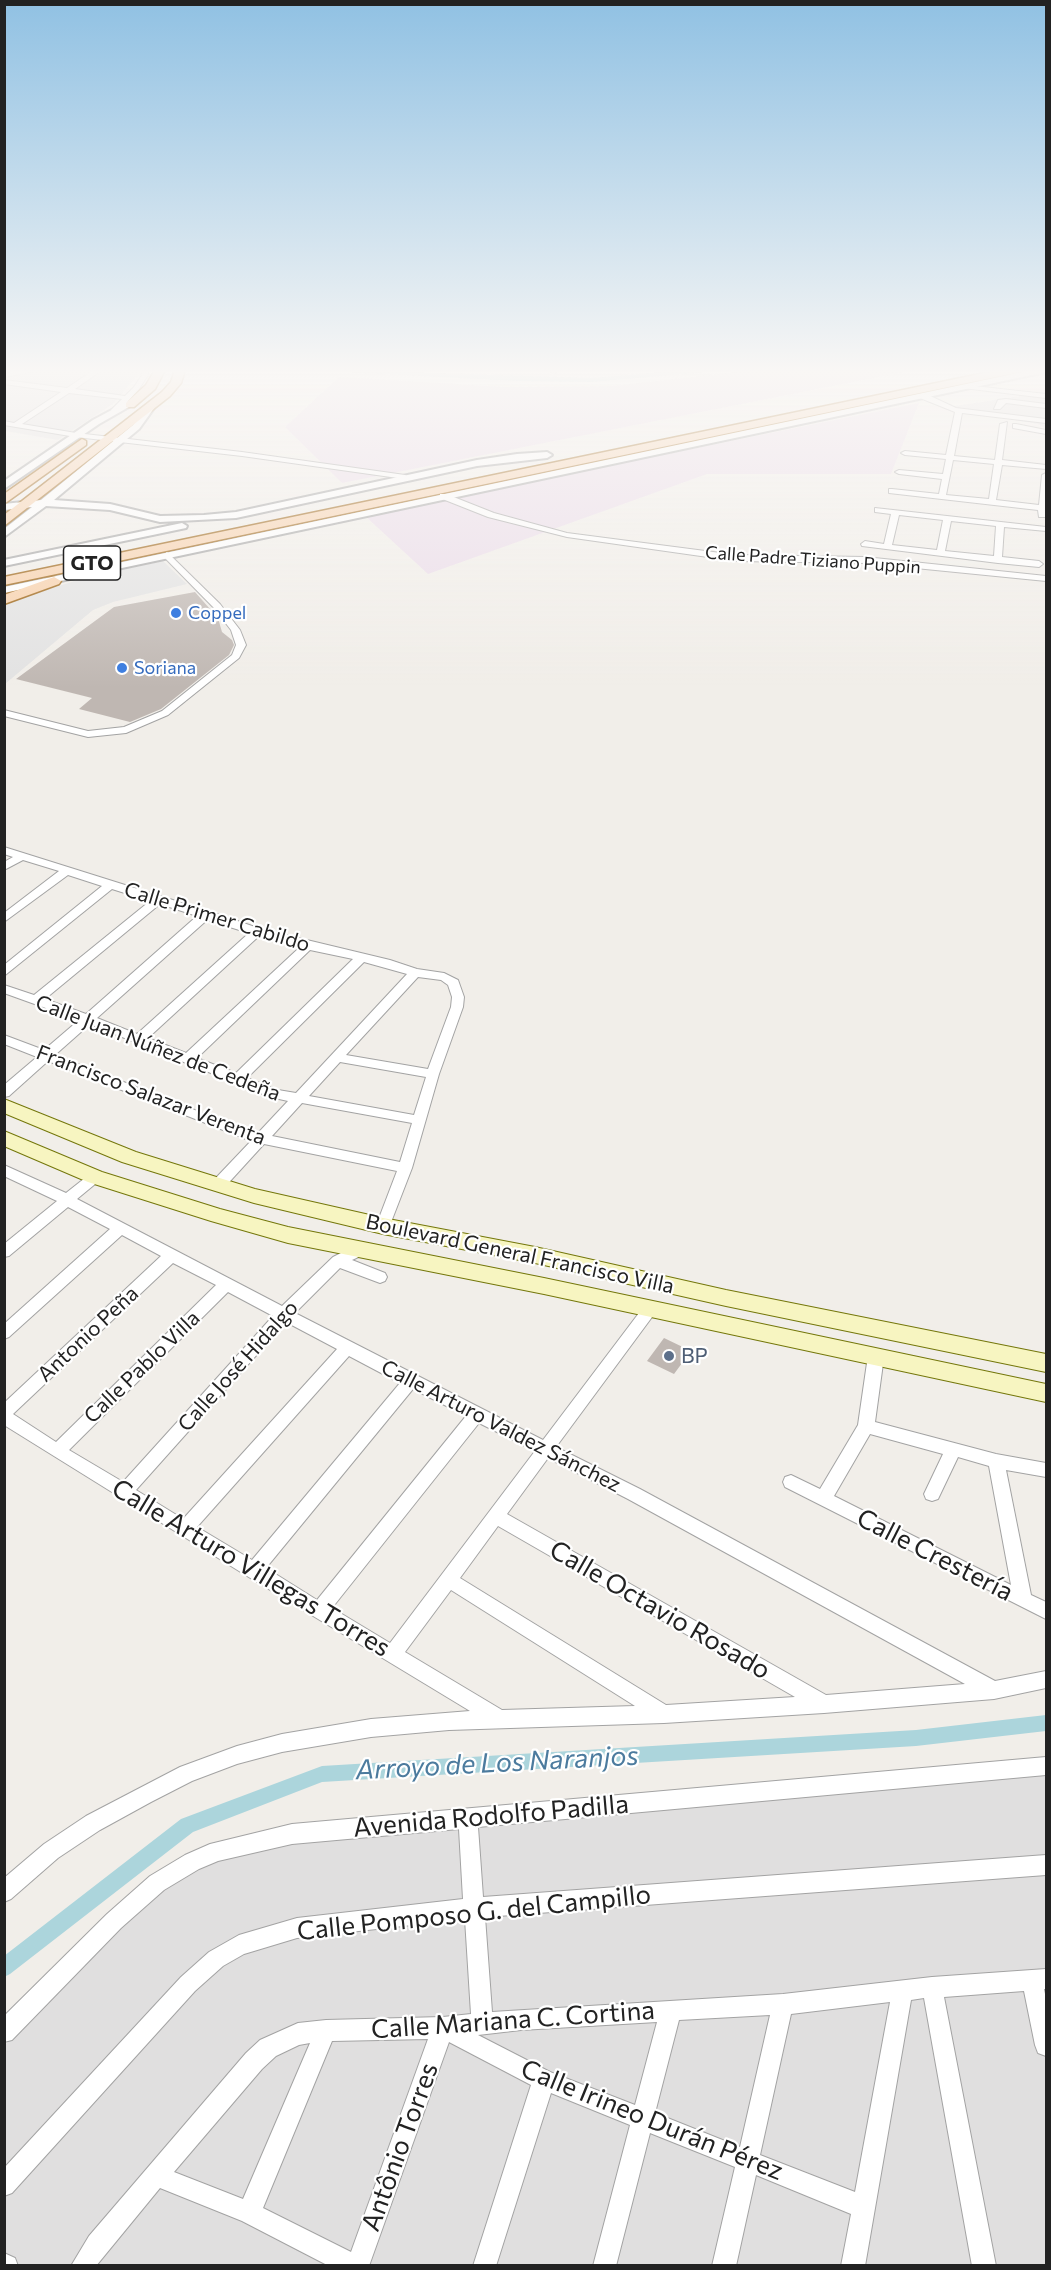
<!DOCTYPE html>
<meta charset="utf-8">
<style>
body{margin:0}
#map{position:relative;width:1051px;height:2270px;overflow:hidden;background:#f1eee9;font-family:Commissioner,sans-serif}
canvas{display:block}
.frame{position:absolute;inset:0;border:6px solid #222;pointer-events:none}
</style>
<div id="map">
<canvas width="1051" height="2270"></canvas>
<div class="frame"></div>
</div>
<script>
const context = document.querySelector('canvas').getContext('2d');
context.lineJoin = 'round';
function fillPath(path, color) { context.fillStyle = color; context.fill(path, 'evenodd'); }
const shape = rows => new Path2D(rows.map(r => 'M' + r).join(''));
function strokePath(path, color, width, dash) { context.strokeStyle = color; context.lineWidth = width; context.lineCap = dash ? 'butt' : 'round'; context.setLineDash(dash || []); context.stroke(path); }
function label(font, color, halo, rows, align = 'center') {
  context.font = font + ' Commissioner,sans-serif'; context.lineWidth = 4.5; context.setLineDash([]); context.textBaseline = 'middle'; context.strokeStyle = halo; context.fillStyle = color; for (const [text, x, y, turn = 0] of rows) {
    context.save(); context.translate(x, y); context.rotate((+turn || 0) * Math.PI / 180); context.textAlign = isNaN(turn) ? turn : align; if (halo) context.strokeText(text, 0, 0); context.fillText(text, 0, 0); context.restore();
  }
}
fillPath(shape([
 [31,370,142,370,113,404,58,440,5,431,4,374],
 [1046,392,1046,429,1038,424,942,408],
 [1046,1770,1046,2265,5,2265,4,2046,133,1907,213,1856,282,1839]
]), '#e0dfdf');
fillPath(shape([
 [755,370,914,370,342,483,285,427,339,377,505,387,612,386],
 [919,403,891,474,707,474,428,574,364,515]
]), '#eadbe9');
fillPath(shape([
 [163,561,187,584,113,602,93,610,5,684,5,603,84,578]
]), '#e2e2e2');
fillPath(shape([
 [342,370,592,378,685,370,709,370,706,372,592,382,517,381,345,372,342,370],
 [1046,1715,1046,1731,916,1746,322,1782,193,1832,10,1974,4,1977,4,1956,181,1819,322,1766,916,1730,1046,1715]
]), '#acd5dc');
fillPath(shape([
 [195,592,218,618,222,632,232,640,234,645,229,655,161,709,130,722,79,709,92,698,16,679,114,607],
 [664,1338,691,1351,674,1374,647,1361]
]), '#bfb7b2');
const minor = shape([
 [24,370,42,370,4,377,4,373,24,370],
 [94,370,102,370,75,389,125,396,134,387,142,375,142,370,148,370,148,375,139,389,118,412,111,410,122,399,69,393,22,424,76,433,242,452,405,475,409,477,405,479,242,456,76,437,4,425,4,421,14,423,61,392,4,384,4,380,67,388,94,370],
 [552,370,558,370,554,374,551,372,552,370],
 [965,385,1046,394,1046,398,963,388,961,387,965,385],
 [920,394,926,394,956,408,1046,419,1046,423,962,413,954,456,995,460,1000,424,1007,422,1002,460,1046,465,1046,469,1002,465,996,500,1039,505,1042,475,1046,473,1045,517,1039,517,1038,510,889,493,889,489,892,489,939,494,942,479,899,474,895,472,899,470,943,474,946,459,905,455,901,453,905,451,946,455,955,412,920,398,920,394],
 [953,460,994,464,989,499,946,495,953,460],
 [1006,399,1046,404,1046,408,1006,403,1000,409,994,409,998,400,1006,399],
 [1016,424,1046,430,1046,434,1013,428,1013,424,1016,424],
 [440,494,446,494,494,513,567,533,736,555,865,557,1046,576,1046,581,865,563,736,561,567,537,488,517,440,498,440,494],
 [875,508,1046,527,1046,531,1004,527,1002,557,1039,561,1043,564,1039,567,998,563,862,546,861,544,865,541,884,544,891,514,875,512,875,508],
 [899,515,943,520,937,550,892,545,899,515],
 [951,521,996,526,994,556,945,551,951,521],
 [167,552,220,604,240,630,246,645,239,658,168,715,126,733,88,737,4,716,4,710,88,731,124,727,162,711,232,655,236,645,231,630,214,608,164,557,163,555,167,552],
 [4,847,211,912,261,929,390,960,417,969,444,973,458,980,464,997,463,1007,439,1074,412,1168,388,1230,383,1231,378,1230,376,1226,397,1171,264,1144,222,1190,217,1191,210,1186,212,1182,251,1141,48,1061,9,1096,4,1097,4,1085,37,1057,4,1044,4,1035,44,1050,79,1020,4,993,4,985,34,995,150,901,112,889,4,976,4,965,102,886,68,875,4,922,4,913,59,871,23,860,4,870,4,862,13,857,4,854,4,847],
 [160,904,197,916,86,1014,45,999,160,904],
 [207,920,249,933,137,1034,97,1018,207,920],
 [259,936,300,947,186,1053,148,1038,259,936],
 [310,950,353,959,236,1073,197,1058,310,950],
 [364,962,407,974,296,1093,278,1090,247,1078,364,962],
 [418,977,441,980,448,985,452,997,451,1007,428,1069,346,1055,418,977],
 [90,1024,270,1097,288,1101,258,1133,248,1131,55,1055,90,1024],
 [340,1062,426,1077,414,1115,309,1096,340,1062],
 [302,1103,412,1123,400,1162,272,1136,302,1103],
 [4,1165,66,1193,90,1174,100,1174,102,1177,100,1180,77,1199,282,1306,333,1257,355,1246,365,1246,367,1250,365,1254,352,1260,385,1273,387,1277,385,1281,380,1283,340,1268,295,1313,543,1440,645,1305,650,1303,655,1305,657,1309,655,1313,556,1447,640,1489,995,1681,1046,1671,1046,1688,994,1699,824,1713,664,1723,449,1730,371,1737,282,1752,237,1764,192,1781,151,1802,100,1830,58,1858,11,1899,4,1902,4,1878,44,1844,86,1816,180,1767,237,1746,282,1734,371,1719,470,1711,247,1576,4,1425,4,1403,161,1256,122,1235,9,1337,4,1339,4,1324,110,1229,68,1207,9,1256,4,1257,4,1244,57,1201,4,1176,4,1165],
 [173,1263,216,1285,56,1442,13,1414,173,1263],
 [228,1292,273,1316,123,1482,69,1450,228,1292],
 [286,1322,337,1349,183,1519,136,1490,286,1322],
 [349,1356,400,1383,252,1560,197,1527,349,1356],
 [413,1389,466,1416,317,1600,266,1568,413,1389],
 [479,1423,535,1451,390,1643,332,1608,479,1423],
 [548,1458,628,1499,965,1684,826,1695,507,1514,548,1458],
 [498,1526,795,1697,666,1705,460,1578,498,1526],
 [451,1590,635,1706,502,1710,405,1652,451,1590],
 [876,1350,881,1352,884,1356,875,1422,996,1454,1046,1463,1046,1477,1006,1470,1031,1595,1046,1602,1046,1619,785,1487,783,1482,785,1477,791,1475,820,1489,858,1425,868,1356,871,1352,876,1350],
 [870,1434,943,1454,924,1494,926,1499,932,1501,938,1499,958,1457,989,1466,1011,1585,834,1496,870,1434],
 [1046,1757,1046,1775,478,1827,483,1897,1046,1855,1046,1875,485,1917,492,2012,783,1994,932,1977,1046,1969,1046,1989,1044,1989,1046,1999,1046,2056,1038,2053,1035,2045,1024,1991,944,1997,996,2266,972,2266,924,1998,911,2000,865,2266,841,2266,851,2214,756,2175,736,2266,712,2266,735,2167,650,2133,616,2266,593,2266,630,2125,551,2093,496,2266,473,2266,531,2085,449,2042,369,2266,329,2266,242,2221,160,2188,96,2266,71,2266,89,2236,246,2053,260,2040,298,2023,326,2020,443,2017,471,2014,465,1919,297,1938,244,1954,223,1966,195,1991,12,2193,4,2196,4,2168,181,1977,209,1952,239,1935,297,1918,463,1899,459,1829,292,1844,218,1861,199,1869,164,1890,121,1928,12,2040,4,2042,4,2016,107,1914,150,1876,185,1855,210,1844,292,1824,1046,1757],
 [890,2002,855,2192,760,2155,791,2014,890,2002],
 [770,2015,740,2147,655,2113,679,2020,770,2015],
 [657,2022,635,2105,550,2072,478,2035,521,2030,657,2022],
 [428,2039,351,2252,263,2208,332,2041,428,2039],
 [310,2043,243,2199,174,2172,262,2069,276,2056,299,2045,310,2043],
 [4,2253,15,2258,18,2266,4,2266,4,2253]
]);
const tertiary = shape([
 [1032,370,1046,370,1046,372,4,593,4,587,1032,370],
 [134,398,141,400,99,424,4,489,4,481,93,420,134,398],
 [153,401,157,404,139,429,54,500,110,504,160,516,204,515,236,512,477,460,517,454,547,452,552,455,547,458,477,466,236,518,160,522,110,510,46,506,4,537,4,529,32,507,4,510,4,504,41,500,133,425,150,402,153,401],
 [182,523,187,526,186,528,4,566,4,560,182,523]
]);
const secondary = shape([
 [4,1099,136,1152,255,1189,383,1218,535,1247,726,1290,1046,1354,1046,1372,726,1306,535,1263,383,1234,254,1203,122,1162,4,1113,4,1099],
 [4,1131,102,1172,220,1209,288,1227,544,1278,1046,1384,1046,1402,544,1294,288,1243,211,1221,88,1182,4,1146,4,1131]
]);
const primary = shape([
 [155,370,165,370,155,389,134,407,126,407,126,403,146,385,155,370],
 [175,370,185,370,181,383,170,396,4,526,4,515,162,392,171,382,175,370],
 [999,370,1020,370,1015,373,4,585,4,577,999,370],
 [82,439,86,441,86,445,4,504,4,494,82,439],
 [54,577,61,581,59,584,4,604,4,595,54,577]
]);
strokePath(minor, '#a3a3a3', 2);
strokePath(tertiary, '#a3a3a3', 4);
strokePath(secondary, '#74770b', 2);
strokePath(primary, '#985c08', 3);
fillPath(minor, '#fff');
fillPath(tertiary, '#fff');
fillPath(secondary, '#f7f5c1');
fillPath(primary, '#f8cfa8');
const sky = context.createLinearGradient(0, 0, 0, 688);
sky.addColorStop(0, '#90c1e3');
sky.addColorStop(0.54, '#f9f7f5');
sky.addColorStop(1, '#f9f7f500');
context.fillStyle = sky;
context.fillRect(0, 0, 1051, 688);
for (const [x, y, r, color] of [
 [176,613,6,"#3f7fe0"],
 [122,668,6,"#3f7fe0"],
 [669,1356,6,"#5c6f8a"]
]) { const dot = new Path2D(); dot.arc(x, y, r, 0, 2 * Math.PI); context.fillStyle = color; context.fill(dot); strokePath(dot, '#fff', 2); }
label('18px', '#222', '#fff', [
 ["Calle Padre Tiziano Puppin",813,560,4]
]);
label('18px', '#366cbe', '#fff', [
 ["Coppel",188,613],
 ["Soriana",134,668]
], 'left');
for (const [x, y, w] of [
 [92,563,57]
]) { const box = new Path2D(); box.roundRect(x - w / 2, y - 17, w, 34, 4.5); context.fillStyle = '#fff'; context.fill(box); strokePath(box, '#222', 1.5); }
label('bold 20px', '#222', null, [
 ["GTO",92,563]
]);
label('21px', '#222', '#fff', [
 ["Calle Primer Cabildo",217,917,17],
 ["Calle Juan Núñez de Cedeña",158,1048,21],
 ["Francisco Salazar Verenta",151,1095,21],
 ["Boulevard General Francisco Villa",520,1254,12],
 ["Antonio Peña",88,1334,-43],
 ["Calle José Hidalgo",238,1366,-48],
 ["Calle Pablo Villa",142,1367,-44],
 ["Calle Arturo Valdez Sánchez",501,1426,27]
]);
label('21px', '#4e5e75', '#fff', [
 ["BP",681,1356]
], 'left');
label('26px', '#222', '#fff', [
 ["Calle Crestería",935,1555,27],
 ["Calle Arturo Villegas Torres",251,1568,31],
 ["Calle Octavio Rosado",660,1610,30],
 ["Avenida Rodolfo Padilla",491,1816,-5],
 ["Calle Pomposo G. del Campillo",474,1913,-6],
 ["Calle Mariana C. Cortina",513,2020,-4],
 ["Calle Irineo Durán Pérez",652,2120,22],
 ["Antônio Torres",400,2147,-70]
]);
label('italic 27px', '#4c7b9e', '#fff', [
 ["Arroyo de Los Naranjos",497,1763,-3]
]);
</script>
